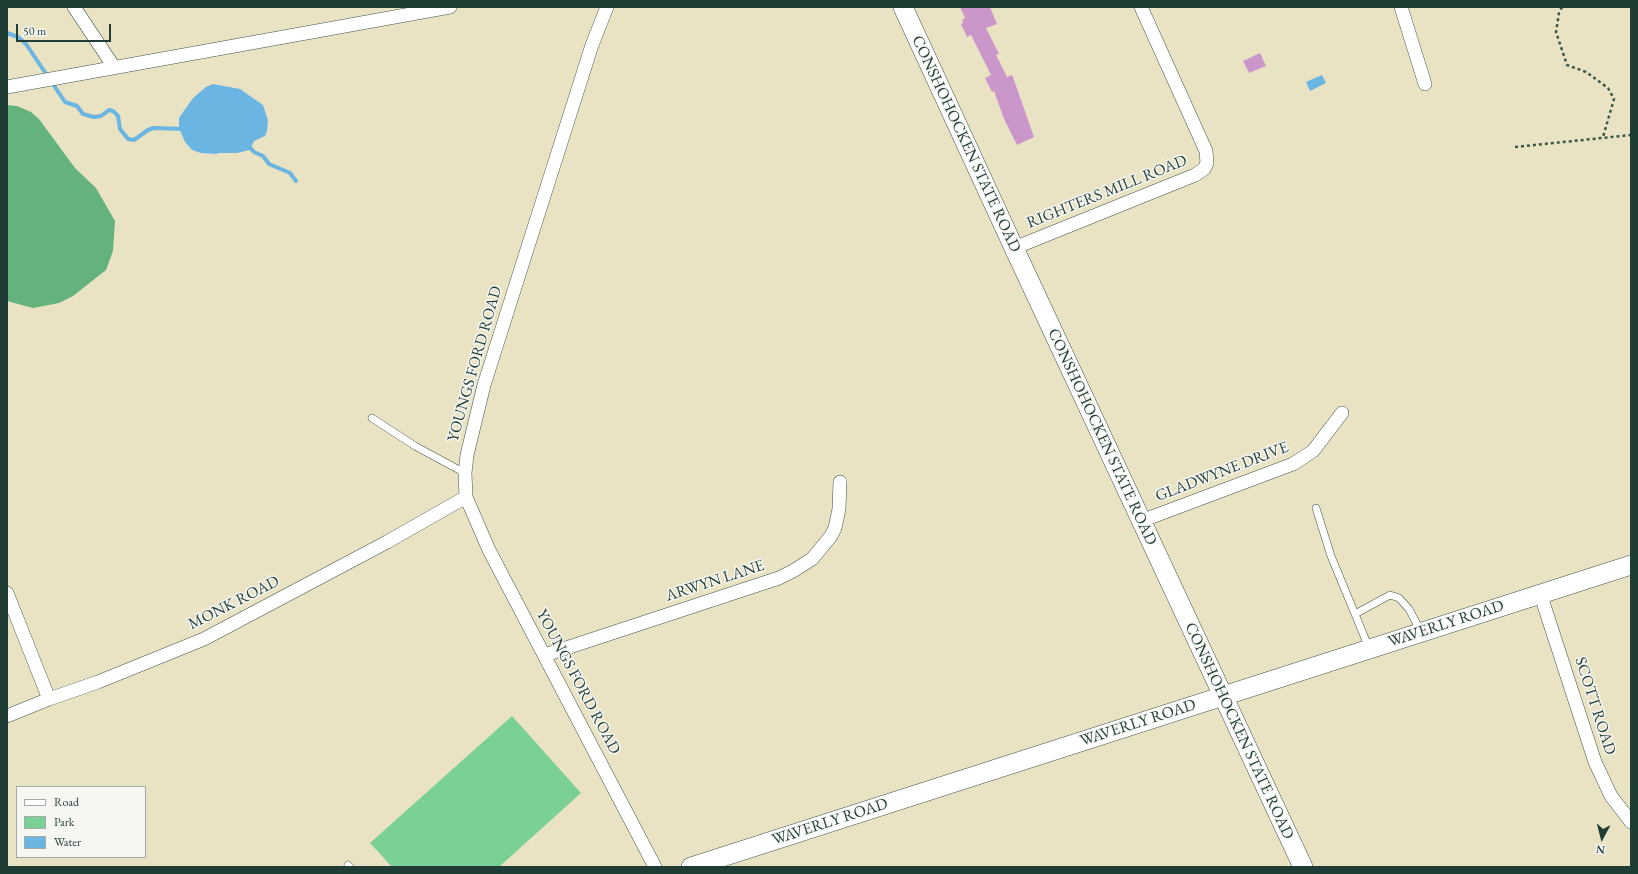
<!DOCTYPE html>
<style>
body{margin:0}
#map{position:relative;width:1638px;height:874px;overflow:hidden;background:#e9e3c4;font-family:"EB Garamond",serif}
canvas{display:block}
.frame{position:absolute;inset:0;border:8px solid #1f3d34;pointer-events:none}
.legend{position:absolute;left:16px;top:786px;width:130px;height:72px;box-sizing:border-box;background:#f6f6f2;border:1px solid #a0aca6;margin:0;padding:5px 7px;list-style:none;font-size:12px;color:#1f3d34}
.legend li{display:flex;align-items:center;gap:8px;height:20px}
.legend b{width:20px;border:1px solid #a0aca6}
.north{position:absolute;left:1582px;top:818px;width:40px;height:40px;-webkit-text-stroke:3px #f6f6f2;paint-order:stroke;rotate:187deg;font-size:11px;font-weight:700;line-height:16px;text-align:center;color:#1f3d34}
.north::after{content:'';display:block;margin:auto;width:14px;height:18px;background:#1f3d34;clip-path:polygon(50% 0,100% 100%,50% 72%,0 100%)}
.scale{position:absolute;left:16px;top:24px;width:95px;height:18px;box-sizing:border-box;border:2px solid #1f3d34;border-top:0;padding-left:5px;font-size:12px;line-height:14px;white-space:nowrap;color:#1f3d34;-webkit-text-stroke:3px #f6f6f2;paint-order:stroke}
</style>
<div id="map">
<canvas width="1638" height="874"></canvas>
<div class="frame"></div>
<ul class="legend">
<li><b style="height:5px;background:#fff"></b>Road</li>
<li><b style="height:11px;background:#7bd195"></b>Park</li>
<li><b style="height:11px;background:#6bb5e3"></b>Water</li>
</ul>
<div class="north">N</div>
<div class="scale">50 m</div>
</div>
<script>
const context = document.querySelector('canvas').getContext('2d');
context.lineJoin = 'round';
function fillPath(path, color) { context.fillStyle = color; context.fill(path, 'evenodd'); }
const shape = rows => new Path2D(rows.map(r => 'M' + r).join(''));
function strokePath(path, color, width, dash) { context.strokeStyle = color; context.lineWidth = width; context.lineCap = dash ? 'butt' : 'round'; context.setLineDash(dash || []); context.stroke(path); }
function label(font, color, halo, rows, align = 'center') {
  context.font = font + ' "EB Garamond",serif'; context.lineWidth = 3; context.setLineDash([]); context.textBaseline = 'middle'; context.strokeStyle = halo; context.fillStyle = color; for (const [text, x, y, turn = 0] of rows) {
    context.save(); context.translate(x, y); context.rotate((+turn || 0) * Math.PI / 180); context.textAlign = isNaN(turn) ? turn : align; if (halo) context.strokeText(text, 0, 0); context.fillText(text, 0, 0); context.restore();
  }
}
fillPath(shape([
 [512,716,581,793,499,867,392,867,370,843]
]), '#7bd195');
fillPath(shape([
 [7,105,17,106,31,112,39,119,75,168,96,188,115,221,113,251,106,270,73,296,59,303,33,308,7,301]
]), '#64b37e');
fillPath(shape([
 [1322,75,1326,83,1310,91,1306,82],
 [213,84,240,89,263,105,268,120,267,131,265,136,254,141,250,150,237,153,219,153,216,154,201,153,192,150,185,142,179,128,179,118,193,98,206,87]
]), '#6bb5e3');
strokePath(shape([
 [7,33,18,37,26,44,65,102,77,106,83,114,94,117,101,116,109,110,113,111,118,116,120,129,128,139,134,140,148,130,154,128,184,129],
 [247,144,254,152,263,156,269,164,290,173,296,181]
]), '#6bb5e3', 4);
fillPath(shape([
 [960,7,990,7,997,24,986,28,999,54,996,55,1007,77,1012,75,1014,80,1034,137,1017,145,1004,119,994,91,992,92,985,78,991,75,971,35,967,37,961,24,963,23,962,20,965,18],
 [1260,53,1266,66,1249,73,1243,61]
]), '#cb97ca');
const lane = shape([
 [372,418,415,446,465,473],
 [1316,508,1331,556,1369,648],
 [1355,614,1390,595,1399,598,1409,609,1421,632],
 [348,865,350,867]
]);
const street = shape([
 [74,7,114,67],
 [607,7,592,45,484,385,467,455,465,473,466,497,489,550,655,867],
 [1401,7,1425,84],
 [7,87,450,7],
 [1014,248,1195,175,1204,169,1207,163,1206,151,1141,7],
 [1141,521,1293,464,1313,451,1342,413],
 [7,593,49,699],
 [1540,593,1595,762,1611,796,1631,822],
 [545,655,779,578,793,571,812,559,831,536,835,528,839,509,840,482],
 [7,716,49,699,98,682,204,639,387,542,466,497]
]);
const secondary = shape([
 [903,7,1014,248,1303,867],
 [691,867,1631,565]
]);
strokePath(lane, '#3d564a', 8);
strokePath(street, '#3d564a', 14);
strokePath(secondary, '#3d564a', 20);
strokePath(shape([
 [1562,7,1559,13,1556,32,1567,65,1586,72,1608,88,1614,99,1603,137],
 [1515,147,1631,135]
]), '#3d564a', 2.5, [3, 3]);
strokePath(lane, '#fff', 7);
strokePath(street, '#fff', 13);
strokePath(secondary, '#fff', 19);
label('16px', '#1f3d34', '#f6f6f2', [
 ["CONSHOHOCKEN STATE ROAD",966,144,65],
 ["RIGHTERS MILL ROAD",1107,192,-22],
 ["YOUNGS FORD ROAD",475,364,-74],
 ["CONSHOHOCKEN STATE ROAD",1102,437,65],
 ["GLADWYNE DRIVE",1222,472,-21],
 ["ARWYN LANE",715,581,-18],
 ["MONK ROAD",234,603,-27],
 ["WAVERLY ROAD",1446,624,-18],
 ["YOUNGS FORD ROAD",578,682,62],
 ["SCOTT ROAD",1595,706,72],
 ["WAVERLY ROAD",1138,723,-18],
 ["CONSHOHOCKEN STATE ROAD",1239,731,65],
 ["WAVERLY ROAD",830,822,-18]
]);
</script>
